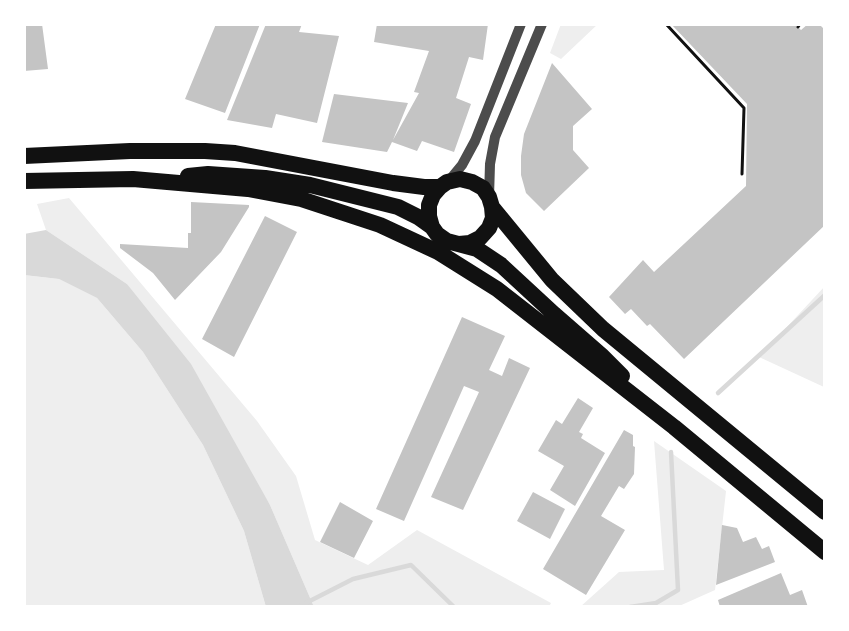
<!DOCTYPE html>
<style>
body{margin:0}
#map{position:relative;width:849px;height:631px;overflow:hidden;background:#fff;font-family:"Space Grotesk",sans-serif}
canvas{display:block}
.frame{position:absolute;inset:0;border:26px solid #fff;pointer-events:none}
</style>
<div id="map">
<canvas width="849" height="631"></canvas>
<div class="frame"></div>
</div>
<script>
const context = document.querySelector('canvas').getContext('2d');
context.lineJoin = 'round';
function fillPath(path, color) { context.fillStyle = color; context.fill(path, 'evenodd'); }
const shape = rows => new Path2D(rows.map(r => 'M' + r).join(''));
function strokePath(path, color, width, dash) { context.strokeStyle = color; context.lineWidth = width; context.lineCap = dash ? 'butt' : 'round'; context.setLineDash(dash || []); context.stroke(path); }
fillPath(shape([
 [561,24,598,24,561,59,550,53],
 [69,198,257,421,296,476,315,540,368,565,417,530,551,603,549,607,314,607,270,505,127,284,46,230,37,204],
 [24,275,59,279,97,298,143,352,203,445,244,531,266,607,24,607],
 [825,286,825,385,824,387,759,357],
 [654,441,726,491,715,590,677,607,580,607,619,572,664,570]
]), '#eee');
fillPath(shape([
 [46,230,127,284,191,364,270,505,314,607,266,607,244,531,203,445,143,352,97,298,59,279,24,275,24,234]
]), '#d9d9d9');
strokePath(shape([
 [718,393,825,295],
 [298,607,353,579,411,565,454,607],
 [630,607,656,603,678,590,671,452]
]), '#d9d9d9', 4.5);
fillPath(shape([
 [24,24,42,24,48,69,24,71],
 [216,24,260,24,225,113,185,99],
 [266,24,302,24,299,32,339,36,317,123,276,114,272,128,227,120],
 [377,24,488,24,483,60,469,57,456,98,471,104,454,152,422,141,417,151,392,142,387,152,322,142,334,94,408,103,393,140,419,93,414,92,429,51,374,42],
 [671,24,795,24,801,30,808,24,820,25,825,30,825,183,824,184,825,185,825,225,684,359,650,324,647,326,631,309,625,314,609,297,643,260,654,272,746,186,747,104],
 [552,63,592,109,573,126,573,150,589,168,544,211,526,193,521,175,521,156,524,134],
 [191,202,249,205,249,207,221,252,175,300,153,273,120,248,120,244,188,248,188,233,191,233],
 [265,216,297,232,234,357,202,339],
 [462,317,505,336,489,370,502,376,509,358,530,368,463,510,431,497,479,392,464,386,404,521,376,509],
 [578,398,593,408,579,432,583,434,581,438,605,453,575,506,550,490,564,466,538,451,556,420,562,424],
 [624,430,633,435,633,446,635,447,634,474,624,489,619,486,601,516,625,530,586,595,543,569],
 [533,492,565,509,550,539,517,521],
 [340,502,373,521,354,558,320,542],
 [722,525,737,528,743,542,756,537,762,549,769,546,775,562,716,585],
 [781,573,790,595,802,590,808,607,720,607,718,600]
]), '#c4c4c4');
strokePath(shape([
 [666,24,744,108,742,174],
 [798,27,800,24]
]), '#111', 3);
strokePath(shape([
 [448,182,462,165,475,141,521,24],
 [489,197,490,164,495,137,542,24]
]), '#4c4c4c', 10);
strokePath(shape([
 [24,156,130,151,205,151,235,153,393,183,424,187,440,187],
 [188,176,208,174,265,178,310,185,398,207,418,217,432,227],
 [24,181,133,179,248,189,301,199,380,225,438,252,497,289,674,427,825,552],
 [492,207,552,280,603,329,825,512],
 [459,244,470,243,480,238,489,228,493,218,492,207,489,197,483,188,472,182,460,179,447,182,440,187,433,195,429,205,429,216,432,227,437,234,447,241,477,249,501,265,554,314,601,355,622,376]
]), '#111', 16);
</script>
